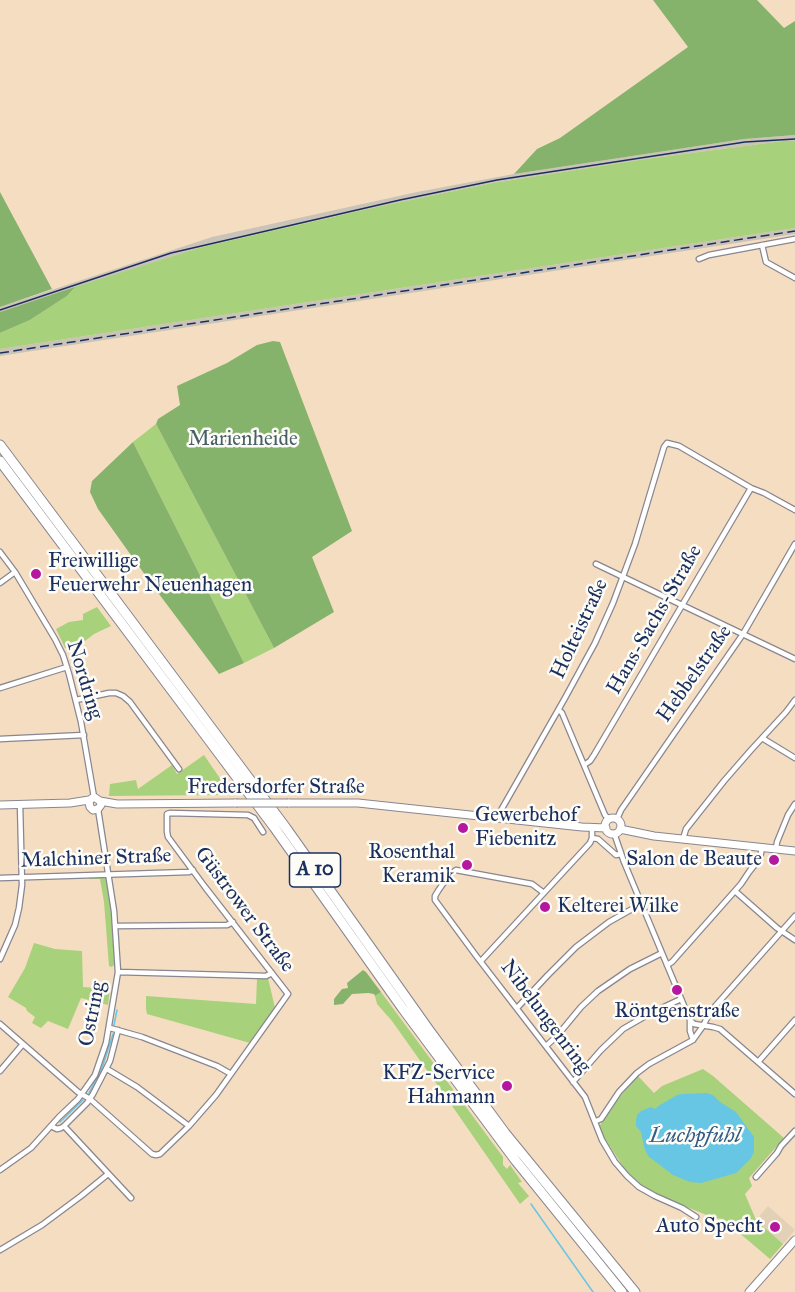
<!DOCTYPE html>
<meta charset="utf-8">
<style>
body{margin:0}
canvas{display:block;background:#f5ddc1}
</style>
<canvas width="795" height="1292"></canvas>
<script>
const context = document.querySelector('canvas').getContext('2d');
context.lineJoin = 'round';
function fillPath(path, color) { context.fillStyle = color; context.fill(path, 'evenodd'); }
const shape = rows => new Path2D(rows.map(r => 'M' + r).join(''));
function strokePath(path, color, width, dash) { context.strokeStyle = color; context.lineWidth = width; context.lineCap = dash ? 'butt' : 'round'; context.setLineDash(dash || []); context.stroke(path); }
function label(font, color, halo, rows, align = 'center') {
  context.font = font + ' "IM FELL Great Primer",serif'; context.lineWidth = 5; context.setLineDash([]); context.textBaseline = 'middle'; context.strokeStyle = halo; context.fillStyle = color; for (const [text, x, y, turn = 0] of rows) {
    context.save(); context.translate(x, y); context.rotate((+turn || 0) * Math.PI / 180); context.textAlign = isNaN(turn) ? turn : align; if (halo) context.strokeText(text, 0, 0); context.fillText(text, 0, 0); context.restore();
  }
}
fillPath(shape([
 [768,1206,795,1230,783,1244,756,1220]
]), '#e2d1b6');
fillPath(shape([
 [795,135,795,141,783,141,646,159,493,183,372,208,202,247,0,312,0,307,212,237,417,192,514,174,744,139],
 [795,228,795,234,0,356,0,349]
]), '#cac3b8');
fillPath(shape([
 [783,141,795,141,795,228,0,349,0,333,30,320,67,296,75,287,202,247,372,208,493,183,646,159],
 [156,424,274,648,244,663,133,442],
 [97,607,111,626,94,634,80,645,65,648,56,629,69,622,83,620,83,614],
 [204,755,230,793,223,795,109,796,110,784,136,780,138,789,172,765,177,774],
 [89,877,106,877,108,879,115,956,115,965,111,967,109,966,104,902,100,879,89,879],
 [34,943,55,949,82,951,83,987,110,989,108,1005,81,998,68,1029,48,1021,41,1028,32,1023,35,1017,27,1011,26,1008,8,997,25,968],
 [257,978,268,978,275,1008,250,1043,147,1014,146,1009,146,996,256,1004],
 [381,992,503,1157,503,1165,507,1169,510,1165,522,1182,518,1183,529,1196,520,1204,448,1100,392,1021,377,1004,375,996],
 [703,1069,713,1076,784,1138,749,1178,752,1186,745,1194,756,1220,783,1244,770,1259,723,1219,714,1218,667,1199,636,1182,626,1171,600,1131,600,1125,618,1099,638,1076,654,1093,662,1086]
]), '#a8d17c');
fillPath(shape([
 [653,0,757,0,784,28,795,21,795,135,744,139,514,174,537,149,560,138,688,47],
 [0,192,52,289,0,307],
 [75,287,67,296,30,320,0,333,0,312],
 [273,341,280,342,352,531,312,557,334,612,274,648,156,424,158,419,180,405,177,386,227,363,257,345],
 [133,442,244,663,219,674,153,586,98,509,90,492,92,481],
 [363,970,366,972,381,992,375,996,374,994,368,993,352,994,343,1004,334,1005,334,999,342,989,348,988,347,983]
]), '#86b36c');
fillPath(shape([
 [706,1093,713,1095,720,1102,736,1112,754,1137,754,1152,751,1158,736,1173,701,1183,690,1182,673,1175,648,1156,644,1147,641,1132,636,1126,636,1121,637,1115,641,1111,651,1107,655,1109,660,1105,677,1095,682,1094]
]), '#66c6e4');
strokePath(shape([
 [114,1025,117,1010],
 [89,1093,102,1068,113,1034],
 [60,1122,83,1100],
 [531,1204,593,1292]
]), '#66c6e4', 1.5);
const street = shape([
 [762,245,766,262,795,278],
 [699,259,709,255,795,239],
 [0,552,15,572,55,639,63,655,69,674,81,722,94,797],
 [596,564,795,659],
 [0,583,15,572],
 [0,688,67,667],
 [76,700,109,693,116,693,123,696,130,702,179,769],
 [559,710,562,713,605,815,609,819],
 [762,738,795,758],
 [0,739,84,735],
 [584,765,590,761,594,755,751,488],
 [499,818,500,812,565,698,595,643,613,603,635,544,664,447,667,443,679,446,751,488,764,493,795,510],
 [617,819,621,810,743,634,795,544],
 [614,833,624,862,690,1020,694,1024,713,1027,720,1029,795,1094],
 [592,838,598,839,616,855,621,854],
 [683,839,686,829,724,781,751,750,786,712,795,700],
 [776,849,777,842,788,815,795,804],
 [0,878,189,872,193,870],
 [735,891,777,928,795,940],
 [544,893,532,884,456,870,449,875,438,891,435,896,435,900,477,957,585,1097,602,1140,615,1162,627,1176,639,1187,655,1196,682,1208,696,1217],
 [115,926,227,925,233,922],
 [0,959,15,925,19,908,22,885,20,804],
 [481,961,590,843,592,838,592,827],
 [667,965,672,962,741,884,749,872,760,858,762,848],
 [118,972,266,976,272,973],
 [517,1008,548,975,576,947,609,922,641,904],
 [690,1020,690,1031,693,1040],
 [0,1024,78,1092,90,1099,152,1154,156,1155,160,1154,189,1126,216,1095,288,994,205,887,168,837,167,832,167,814,170,813,248,815,254,818,263,832],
 [110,1028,142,1037,217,1066,231,1074],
 [546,1046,557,1036,581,1007,598,991,630,969,662,953],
 [758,1062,795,1020],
 [107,1069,137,1087,189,1126],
 [0,1071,23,1044],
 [573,1082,601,1050,623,1029,649,1014,681,999],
 [596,1121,601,1119,619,1092,637,1073,649,1064,693,1040,703,1026,710,1012,795,916],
 [51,1126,57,1129,61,1128,64,1126,131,1198],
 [64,1126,87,1103,93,1094,110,1061,118,1030],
 [0,1170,31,1148,59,1117,78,1099,95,1075,106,1043,118,972,114,911,98,809],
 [756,1177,777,1153,781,1146,795,1131],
 [0,1250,42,1225,81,1196,108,1174]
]);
const secondary = shape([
 [100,801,101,805,98,809,93,810,90,807,89,802,91,799,94,797,100,801,117,804,236,803],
 [288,803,358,803,582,827,606,828],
 [0,805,70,803,89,800],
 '605 826a8 8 0 1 1 16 0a8 8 0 1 1-16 0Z',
 [620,829,654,836,795,851],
 [749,1292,795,1240]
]);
const highway = shape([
 [0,445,286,828,429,1030,505,1133,635,1292],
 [0,461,274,827,403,1009,516,1161,622,1292]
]);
strokePath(street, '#888690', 7);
strokePath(secondary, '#888690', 9);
strokePath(highway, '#888690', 11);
strokePath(street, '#fff', 4.5);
strokePath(secondary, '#fff', 7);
strokePath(highway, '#fff', 9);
strokePath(shape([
 [0,310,171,253,400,200,497,180,745,142,795,139]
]), '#1b2f5e', 1.5);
strokePath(shape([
 [0,353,795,231]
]), '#1b2f5e', 1.5, [9, 4.5]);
const secondaryBridge = shape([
 [236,803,288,803]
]);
strokePath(secondaryBridge, '#888690', 9, []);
strokePath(secondaryBridge, '#fff', 7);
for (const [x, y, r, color] of [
 [36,574,6,"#b5179e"],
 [463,828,6,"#b5179e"],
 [774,860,6,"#b5179e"],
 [467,865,6,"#b5179e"],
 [545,907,6,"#b5179e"],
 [677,990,6,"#b5179e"],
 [507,1086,6,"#b5179e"],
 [775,1227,6,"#b5179e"]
]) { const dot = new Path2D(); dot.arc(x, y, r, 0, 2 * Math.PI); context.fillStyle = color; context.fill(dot); strokePath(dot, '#fdfcf7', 2); }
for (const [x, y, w] of [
 [315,870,51]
]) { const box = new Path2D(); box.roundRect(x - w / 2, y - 17, w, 34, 4.5); context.fillStyle = '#fdfcf7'; context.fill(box); strokePath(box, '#1b2f5e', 1.5); }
label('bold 20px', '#1b2f5e', null, [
 ["A 10",315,870]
]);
label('21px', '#456067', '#fdfcf7', [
 ["Marienheide",243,440]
]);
label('21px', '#1b2f5e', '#fdfcf7', [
 ["Freiwillige",48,562,"left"],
 ["Feuerwehr Neuenhagen",48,586,"left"],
 ["Gewerbehof",475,816,"left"],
 ["Fiebenitz",475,840,"left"],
 ["Rosenthal",455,853],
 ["Keramik",455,877],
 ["Salon de Beaute",762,860],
 ["Kelterei Wilke",557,907,"left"],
 ["Röntgenstraße",677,1012,"center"],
 ["KFZ-Service",495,1074],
 ["Hahmann",495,1098],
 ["Auto Specht",763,1227]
], 'right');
label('21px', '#1b2f5e', '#fdfcf7', [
 ["Hans-Sachs-Straße",655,620,-60],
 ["Holteistraße",580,629,-65],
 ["Hebbelstraße",695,674,-55],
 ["Nordring",84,680,73],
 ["Fredersdorfer Straße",276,788],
 ["Malchiner Straße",96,859,-2],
 ["Güstrower Straße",244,910,53],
 ["Ostring",93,1014,-79],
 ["Nibelungenring",545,1017,53]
]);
label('italic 22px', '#325c86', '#fdfcf7', [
 ["Luchpfuhl",695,1137]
]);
</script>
